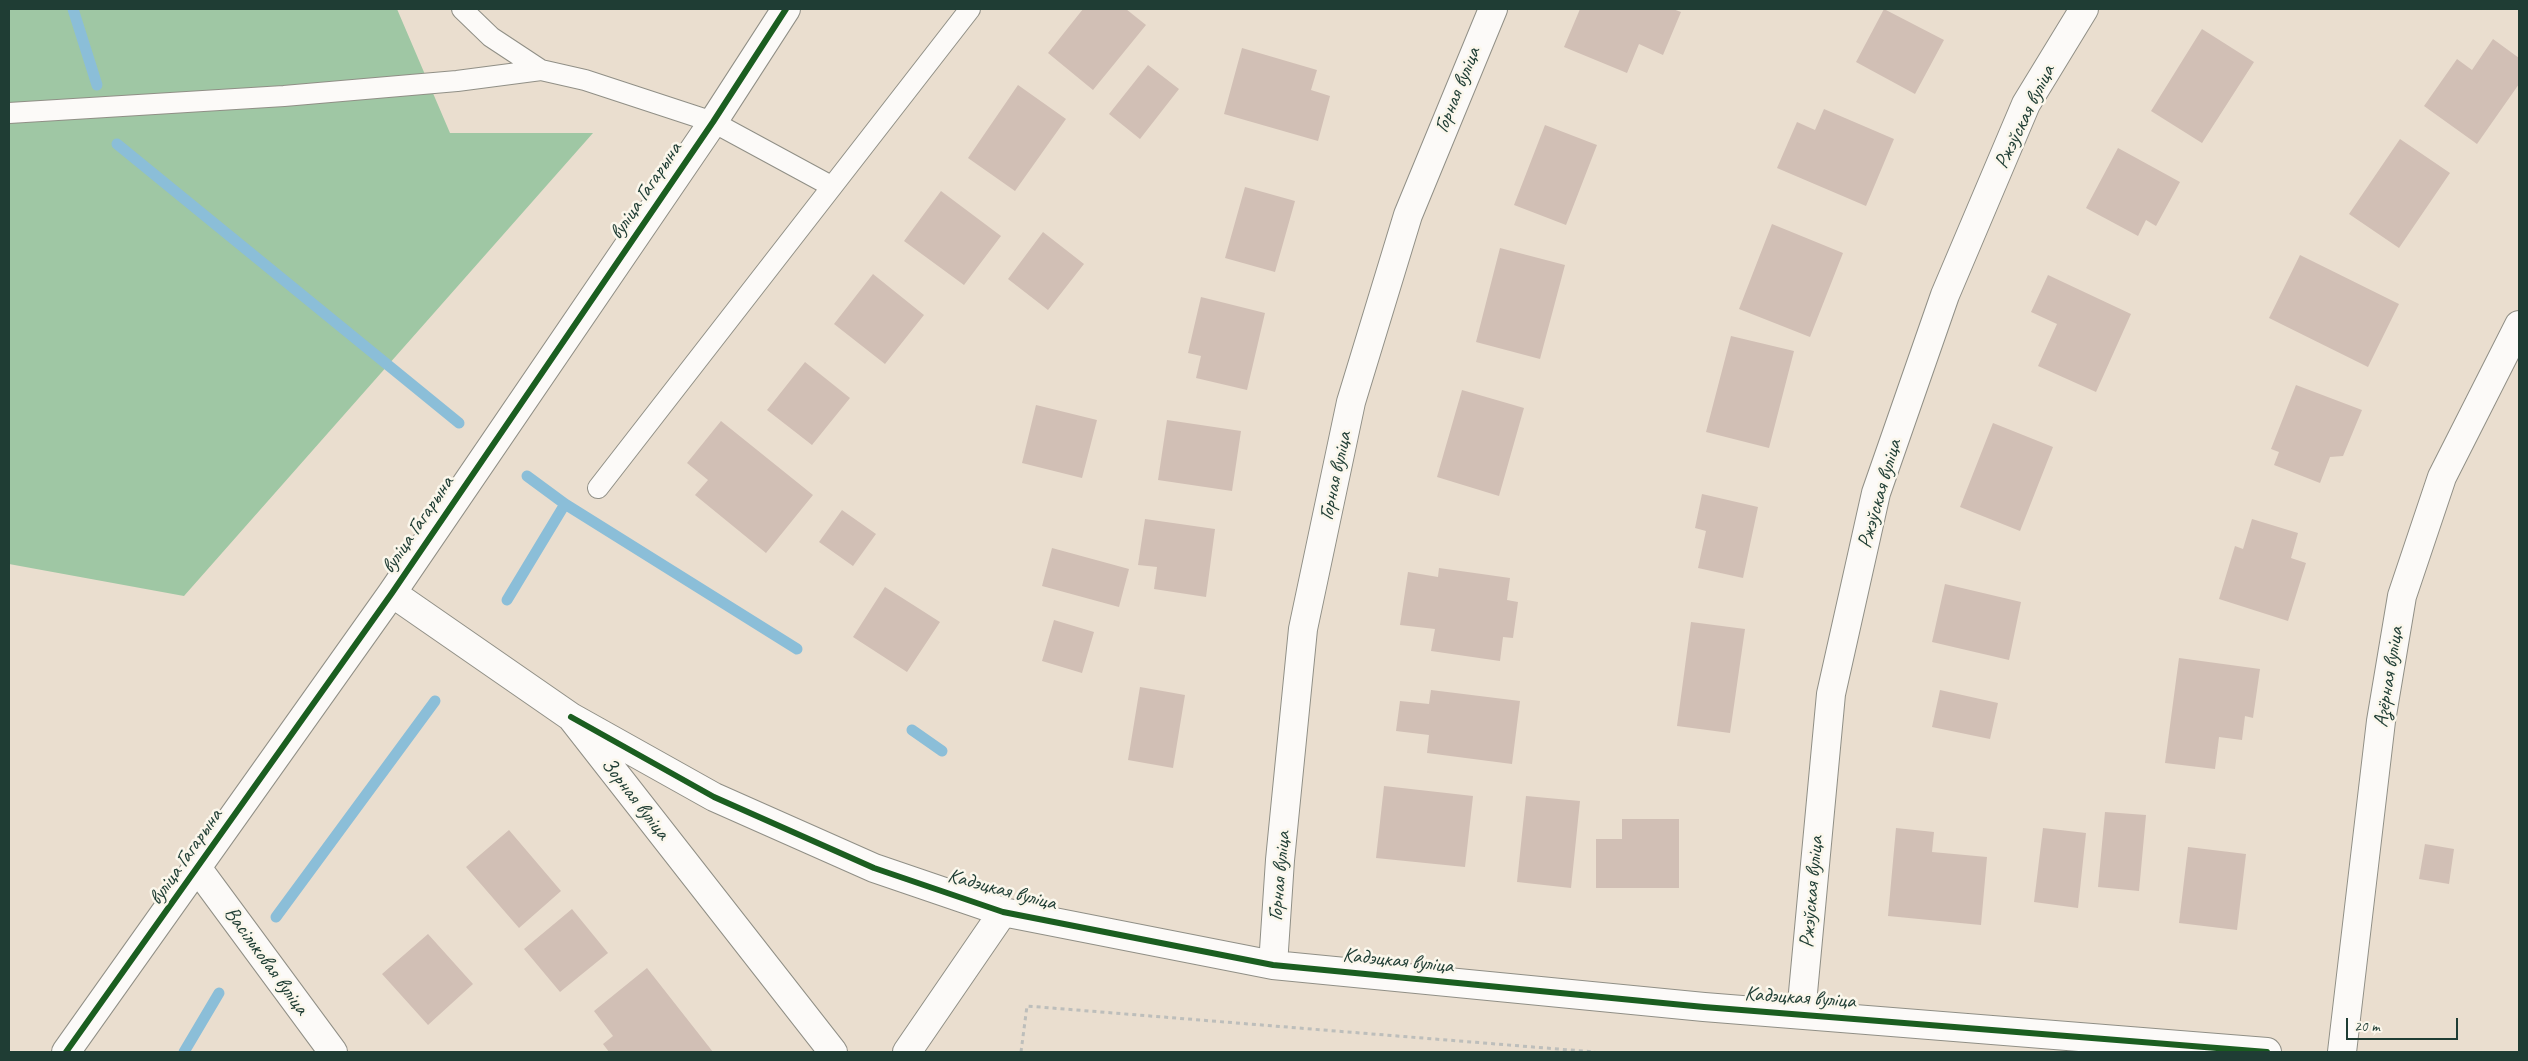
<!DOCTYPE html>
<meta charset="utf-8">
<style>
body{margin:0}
#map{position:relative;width:2528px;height:1061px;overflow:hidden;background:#eadecf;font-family:Caveat,sans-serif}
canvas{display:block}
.frame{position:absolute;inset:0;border:10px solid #1f3d34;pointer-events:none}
.scale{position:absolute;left:2346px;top:1018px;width:112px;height:22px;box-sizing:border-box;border:2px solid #1f3d34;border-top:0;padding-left:6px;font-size:15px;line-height:18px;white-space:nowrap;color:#1f3d34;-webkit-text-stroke:4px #fbf7ec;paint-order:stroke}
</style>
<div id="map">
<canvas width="2528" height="1061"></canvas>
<div class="frame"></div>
<div class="scale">20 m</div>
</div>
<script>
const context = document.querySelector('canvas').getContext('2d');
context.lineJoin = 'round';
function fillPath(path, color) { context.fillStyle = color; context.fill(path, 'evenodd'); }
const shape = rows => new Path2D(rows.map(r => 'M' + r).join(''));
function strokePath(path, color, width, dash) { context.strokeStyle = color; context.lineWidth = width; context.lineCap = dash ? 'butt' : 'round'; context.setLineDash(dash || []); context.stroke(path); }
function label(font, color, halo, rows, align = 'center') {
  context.font = font + ' Caveat,sans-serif'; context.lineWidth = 5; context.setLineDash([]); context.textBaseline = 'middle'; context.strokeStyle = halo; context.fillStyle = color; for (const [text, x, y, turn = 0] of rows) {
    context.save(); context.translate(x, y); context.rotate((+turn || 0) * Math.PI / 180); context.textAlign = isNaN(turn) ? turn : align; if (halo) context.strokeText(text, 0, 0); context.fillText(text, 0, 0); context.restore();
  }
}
fillPath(shape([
 [9,9,397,9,450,133,593,133,184,596,9,564]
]), '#9fc7a4');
strokePath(shape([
 [73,9,97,85],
 [117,144,459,423],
 [527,476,565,504,797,649],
 [507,600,565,504],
 [912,730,942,751],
 [276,917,435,701],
 [184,1052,219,993]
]), '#8bbed8', 11);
fillPath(shape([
 [1083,9,1126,9,1146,25,1093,90,1048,53],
 [1580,9,1673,9,1681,12,1663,55,1639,44,1627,73,1564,47],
 [1884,9,1944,40,1915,94,1856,62],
 [2202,29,2254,62,2202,143,2151,111],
 [2493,39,2519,58,2519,84,2477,144,2424,106,2457,59,2472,70],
 [1242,48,1317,70,1311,90,1330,96,1318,141,1224,114],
 [1148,65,1179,89,1140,139,1109,114],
 [1018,85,1066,119,1015,191,968,158],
 [1824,109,1894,139,1866,206,1777,168,1797,122,1815,130],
 [1545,125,1597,145,1566,225,1514,205],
 [2400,139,2450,173,2399,248,2349,214],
 [2118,148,2180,182,2156,226,2146,220,2138,236,2086,208],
 [1245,187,1295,201,1275,272,1225,258],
 [941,191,1001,236,964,285,904,241],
 [1772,224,1843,253,1810,337,1739,309],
 [1043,232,1084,264,1048,310,1008,279],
 [1500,248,1565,265,1540,359,1476,342],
 [2300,255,2399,304,2368,367,2269,318],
 [873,274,924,315,885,364,834,324],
 [2048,275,2131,314,2096,392,2038,366,2057,324,2031,312],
 [1201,297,1265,313,1247,390,1196,378,1201,356,1188,353],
 [1731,336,1794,351,1769,448,1706,432],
 [805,362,850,398,812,445,767,410],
 [2296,385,2362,410,2343,456,2330,457,2320,483,2274,465,2279,452,2271,449],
 [1462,390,1524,408,1499,496,1437,477],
 [1036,405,1097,420,1082,478,1022,463],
 [1167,420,1241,431,1232,491,1158,480],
 [721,421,813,495,766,553,695,495,708,480,687,463],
 [1993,423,2053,447,2020,531,1960,507],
 [1702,494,1758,507,1743,578,1698,568,1706,531,1695,528],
 [842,510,876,534,853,566,819,542],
 [1145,519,1215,529,1206,597,1154,589,1157,567,1138,565],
 [2252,519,2298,533,2291,558,2306,563,2288,621,2219,599,2235,546,2243,549],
 [1052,548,1129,569,1119,607,1042,586],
 [1439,568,1510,578,1507,600,1518,602,1513,638,1503,637,1500,661,1431,651,1435,629,1400,625,1408,572,1438,577],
 [1945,584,2021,602,2009,660,1932,642],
 [885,587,940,622,907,672,853,637],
 [1054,620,1094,632,1082,673,1042,661],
 [1691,622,1745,629,1730,733,1677,726],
 [2179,658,2260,669,2253,718,2245,716,2242,740,2219,737,2215,769,2165,763],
 [1140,687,1185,695,1173,768,1128,760],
 [1431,690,1520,701,1512,764,1427,753,1429,735,1396,731,1400,701,1429,704],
 [1940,690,1998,703,1990,739,1932,727],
 [1384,786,1473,796,1465,867,1376,858],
 [1526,796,1580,801,1571,888,1517,882],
 [2105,812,2146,815,2139,891,2098,887],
 [1622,819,1679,819,1679,888,1596,888,1596,839,1622,839],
 [1896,828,1934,832,1932,852,1987,857,1981,925,1888,916],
 [2043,828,2086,833,2078,908,2034,902],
 [509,830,561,891,519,928,466,867],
 [2425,844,2454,849,2449,884,2419,879],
 [2188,847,2246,854,2237,930,2179,923],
 [572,909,608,953,560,992,524,949],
 [428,934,473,984,428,1025,382,974],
 [647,968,713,1052,609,1052,603,1044,613,1036,594,1011]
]), '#d1bfb5');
const lane = shape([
 [462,9,491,37,541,70,585,80,713,122,831,186],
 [9,113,284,96,457,81,541,70],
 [598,488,970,9]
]);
const street = shape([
 [392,593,571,717,833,1052],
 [571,717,714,797,874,868,1003,912,1273,965,1704,1007,2267,1052],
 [198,869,333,1052],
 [1273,965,1280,860,1303,629,1351,402,1408,215,1493,9],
 [1801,1014,1831,694,1876,493,1945,295,2026,104,2084,9],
 [66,1052,392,593,713,122,786,9],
 [907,1052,1003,912],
 [2342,1052,2381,721,2402,596,2442,477,2519,325]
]);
strokePath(lane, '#908f86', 22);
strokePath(street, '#908f86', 30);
strokePath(shape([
 [1021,1052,1027,1006,1595,1052]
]), '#bdbebb', 3, [4, 4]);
strokePath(lane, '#fcfaf8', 20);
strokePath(street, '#fcfaf8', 28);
strokePath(shape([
 [571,717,714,797,874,868,1003,912,1273,965,1704,1007,2267,1052],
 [66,1052,392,593,713,122,786,9]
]), '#1b5e20', 6);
label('21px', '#1f3d34', '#fbf7ec', [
 ["Горная вуліца",1458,90,-68],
 ["Ржэўская вуліца",2025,117,-64],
 ["вуліца Гагарына",646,191,-56],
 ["Горная вуліца",1336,476,-78],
 ["Ржэўская вуліца",1880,494,-74],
 ["вуліца Гагарына",418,525,-56],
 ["Азёрная вуліца",2389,677,-81],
 ["Зорная вуліца",635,799,52],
 ["вуліца Гагарына",186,857,-55],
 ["Горная вуліца",1280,876,-85],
 ["Кадэцкая вуліца",1002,890,15],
 ["Ржэўская вуліца",1812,892,-85],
 ["Васільковая вуліца",266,961,54],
 ["Кадэцкая вуліца",1398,961,6],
 ["Кадэцкая вуліца",1800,998,4]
]);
</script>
